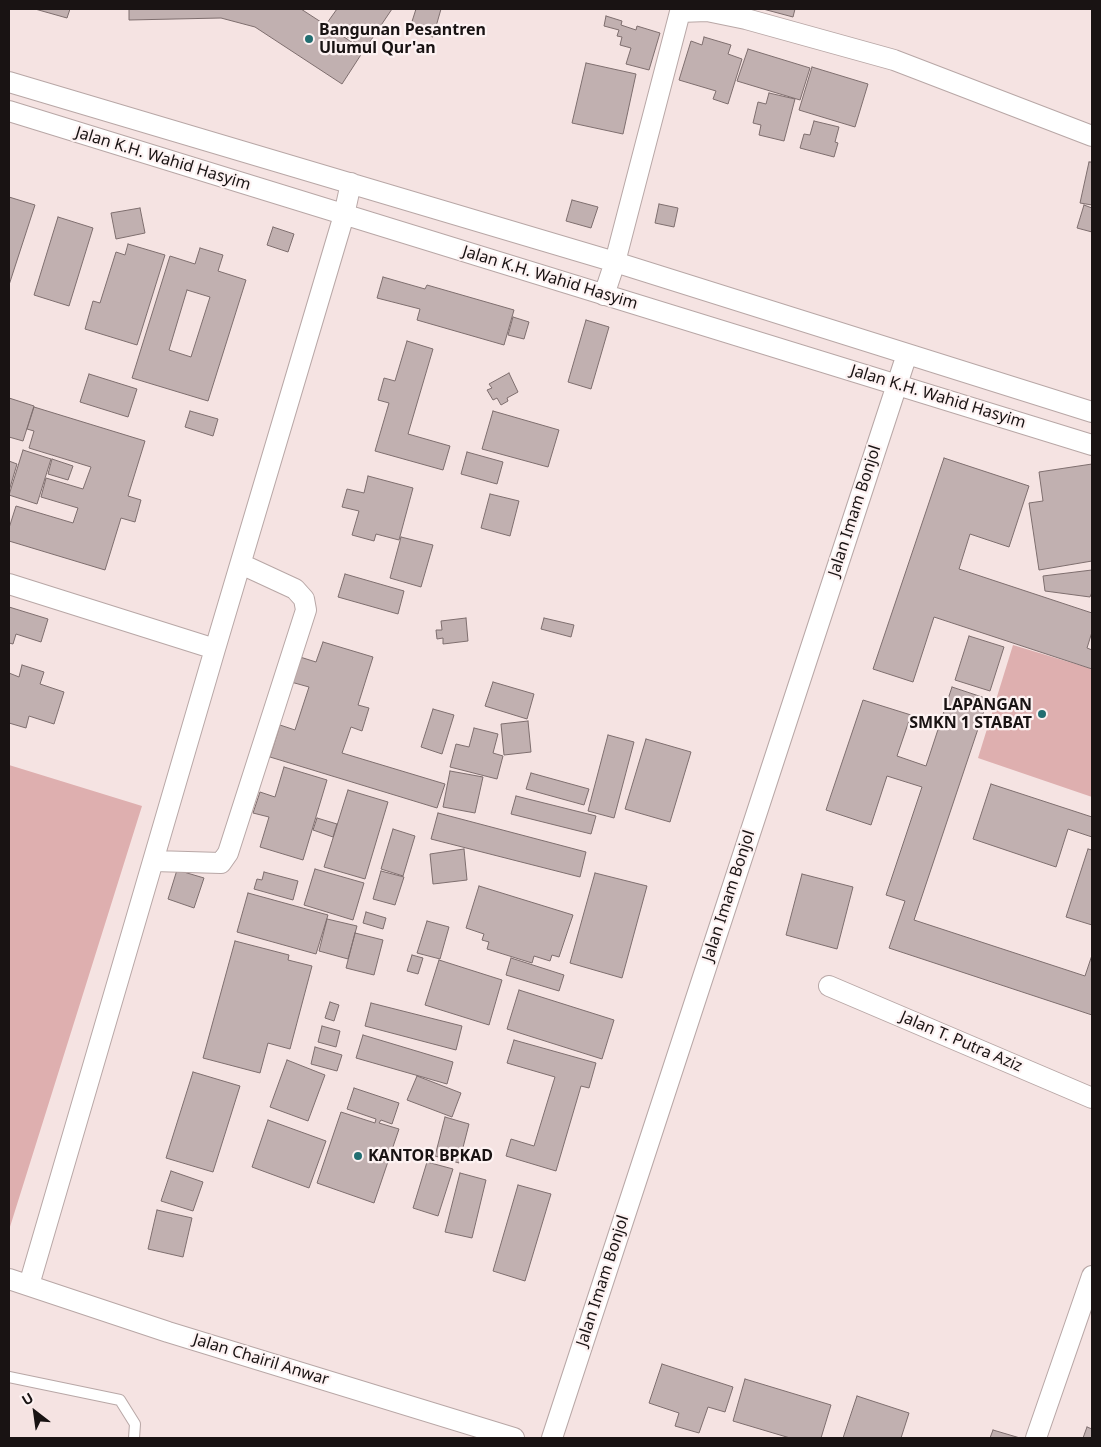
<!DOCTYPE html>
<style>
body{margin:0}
#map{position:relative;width:1101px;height:1447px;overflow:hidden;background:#f5e3e2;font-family:"Noto Sans",sans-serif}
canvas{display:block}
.frame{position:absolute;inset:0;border:10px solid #191313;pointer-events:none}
.north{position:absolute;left:10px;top:1387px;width:50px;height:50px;-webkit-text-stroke:4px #fdf2f2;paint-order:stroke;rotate:330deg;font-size:14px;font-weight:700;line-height:20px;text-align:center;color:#191313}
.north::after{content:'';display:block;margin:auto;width:18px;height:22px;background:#191313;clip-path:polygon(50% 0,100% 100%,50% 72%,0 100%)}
</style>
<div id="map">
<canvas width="1101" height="1447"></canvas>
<div class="frame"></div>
<div class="north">U</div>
</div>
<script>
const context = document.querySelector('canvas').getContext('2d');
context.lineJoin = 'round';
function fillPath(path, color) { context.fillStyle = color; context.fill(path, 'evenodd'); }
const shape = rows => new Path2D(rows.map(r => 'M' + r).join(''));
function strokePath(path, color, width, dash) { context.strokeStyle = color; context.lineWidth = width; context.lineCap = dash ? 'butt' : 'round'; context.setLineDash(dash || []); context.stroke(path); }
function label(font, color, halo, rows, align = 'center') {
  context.font = font + ' "Noto Sans",sans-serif'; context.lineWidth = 4.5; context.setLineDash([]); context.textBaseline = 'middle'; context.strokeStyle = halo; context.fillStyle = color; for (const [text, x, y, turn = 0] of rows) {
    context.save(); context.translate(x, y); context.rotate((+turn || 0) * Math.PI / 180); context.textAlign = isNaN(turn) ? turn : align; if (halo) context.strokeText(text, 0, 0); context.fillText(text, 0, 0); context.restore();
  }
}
fillPath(shape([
 [1013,645,1092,669,1092,797,978,758],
 [9,765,142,806,9,1230]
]), '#deafaf');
const building = shape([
 [35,9,70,9,67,18,35,9],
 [129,9,301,9,364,50,342,84,255,27,221,18,129,20,129,9],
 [337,9,392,9,365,49,327,23,337,9],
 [416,9,441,9,433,37,409,31,416,9],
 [763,9,795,9,793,17,763,9],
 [606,16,622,21,621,25,636,30,637,26,660,33,649,70,626,64,631,48,620,45,622,37,617,36,619,30,604,26,606,16],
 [704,37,731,45,728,54,742,59,728,104,713,99,716,91,679,80,691,41,702,45,704,37],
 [748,49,810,68,800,100,737,81,748,49],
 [586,63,636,74,623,134,572,123,586,63],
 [812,67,868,84,855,127,799,110,812,67],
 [769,93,795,99,784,141,759,135,761,125,753,123,758,102,766,104,769,93],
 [814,121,839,127,835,142,838,143,834,157,800,148,804,134,810,135,814,121],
 [1089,162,1092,162,1092,205,1080,203,1089,162],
 [9,197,35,205,9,285,9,197],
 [572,200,598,207,591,228,566,221,572,200],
 [659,204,678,208,674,227,655,223,659,204],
 [1084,205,1092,208,1092,232,1077,228,1084,205],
 [140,208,145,233,116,239,111,213,140,208],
 [58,217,93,228,69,306,34,295,58,217],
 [273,227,294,234,288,252,267,245,273,227],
 [128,244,165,255,137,345,85,329,93,301,100,303,116,252,125,255,128,244],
 [200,248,223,255,218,271,246,280,208,401,132,378,170,256,195,264,200,248],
 [187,290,210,297,191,357,169,350,187,290],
 [383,277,425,289,427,285,514,310,504,345,417,320,420,309,377,298,383,277],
 [513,317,529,322,524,339,508,335,513,317],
 [586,320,609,327,591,389,568,382,586,320],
 [407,341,433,349,408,434,450,446,443,470,375,451,389,403,378,400,384,378,395,381,407,341],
 [509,373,518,392,507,398,508,401,501,405,497,398,493,400,487,390,492,388,489,384,509,373],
 [89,374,137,389,128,417,80,402,89,374],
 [9,398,34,406,23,441,9,437,9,398],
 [34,407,145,441,128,496,141,500,135,522,121,518,105,570,9,541,9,528,16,506,73,523,78,508,41,497,46,478,83,489,91,467,29,448,34,431,27,429,34,407],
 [190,411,218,419,213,436,185,427,190,411],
 [493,411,559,430,548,467,482,449,493,411],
 [23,450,51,459,37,504,9,495,23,450],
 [467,452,503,462,497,484,461,474,467,452],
 [944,458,1029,486,1009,547,970,534,959,569,1092,613,1092,632,1087,648,1092,650,1092,669,934,617,913,682,873,669,944,458],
 [52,459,73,466,68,480,48,474,52,459],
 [9,461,17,464,9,491,9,461],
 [1092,464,1092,561,1039,570,1029,503,1043,501,1039,472,1092,464],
 [368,476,413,488,399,540,376,534,374,541,352,535,359,511,342,507,347,489,364,493,368,476],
 [490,494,519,501,510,536,481,528,490,494],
 [401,537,433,545,421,587,390,578,401,537],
 [1092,570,1092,592,1090,597,1045,591,1043,576,1092,570],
 [345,574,404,591,398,614,338,597,345,574],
 [9,607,48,619,41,642,16,634,13,644,9,643,9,607],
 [466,618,468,641,443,644,443,638,437,639,436,630,442,630,441,621,466,618],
 [544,618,574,625,571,637,541,629,544,618],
 [969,636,1004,647,990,691,955,680,969,636],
 [323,642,373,657,358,705,369,708,362,731,351,727,342,753,445,784,437,808,270,757,280,725,295,730,309,687,291,682,300,657,316,662,323,642],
 [22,665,44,672,40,684,64,692,54,724,29,716,26,728,9,723,9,673,19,677,22,665],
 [493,682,534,694,527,719,485,706,493,682],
 [952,687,988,699,914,920,1085,976,1092,955,1092,1015,889,948,905,901,886,895,922,787,887,776,871,825,826,810,863,700,911,715,897,756,926,766,952,687],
 [433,709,454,715,442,754,421,747,433,709],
 [528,721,531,752,504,755,501,724,528,721],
 [474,728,498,734,493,753,503,756,497,779,450,767,456,744,469,747,474,728],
 [608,735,634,742,614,818,588,811,608,735],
 [646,739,691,752,670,822,625,809,646,739],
 [284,767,327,780,303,860,260,847,269,817,253,813,260,792,275,797,284,767],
 [450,771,483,777,475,813,443,807,450,771],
 [531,773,589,789,584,805,526,789,531,773],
 [991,784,1092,817,1092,837,1068,829,1056,867,973,839,991,784],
 [348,790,388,802,365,879,324,867,348,790],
 [516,796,596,816,591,834,511,814,516,796],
 [438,813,586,852,580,877,431,839,438,813],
 [317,818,337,824,333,837,313,830,317,818],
 [393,829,415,836,403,876,381,869,393,829],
 [464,849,467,880,433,884,430,854,464,849],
 [1088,849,1092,850,1092,925,1066,917,1088,849],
 [315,869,364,883,353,920,304,905,315,869],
 [177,870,204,878,194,908,168,899,177,870],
 [381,871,404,877,395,905,373,899,381,871],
 [264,872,298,881,293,900,254,889,257,879,262,880,264,872],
 [595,873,647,886,622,978,570,963,595,873],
 [802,874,853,887,837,949,786,935,802,874],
 [479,886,573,915,559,957,552,955,550,961,534,956,532,963,487,949,489,942,482,940,484,934,466,928,479,886],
 [248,893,328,915,316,954,237,932,248,893],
 [366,912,386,918,383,929,363,923,366,912],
 [327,919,357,926,348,959,319,951,327,919],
 [427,921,449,927,440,959,417,953,427,921],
 [355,933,383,940,374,975,346,968,355,933],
 [235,941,289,955,288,960,312,966,290,1049,268,1043,260,1073,203,1058,235,941],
 [412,955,423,958,418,974,407,971,412,955],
 [511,958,564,975,559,991,506,975,511,958],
 [439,960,502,980,489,1025,425,1005,439,960],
 [519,990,614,1020,602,1059,507,1029,519,990],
 [330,1002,339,1005,334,1021,325,1018,330,1002],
 [371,1003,462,1026,456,1050,365,1026,371,1003],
 [322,1026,340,1031,336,1047,318,1042,322,1026],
 [363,1035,453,1062,447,1084,356,1058,363,1035],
 [514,1040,596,1063,589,1088,581,1086,556,1171,506,1156,511,1139,534,1146,555,1077,507,1063,514,1040],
 [315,1047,342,1055,337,1071,311,1064,315,1047],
 [287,1060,325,1075,308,1121,270,1107,287,1060],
 [193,1072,240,1086,213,1172,166,1158,193,1072],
 [417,1076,461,1093,452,1117,407,1100,417,1076],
 [354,1088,399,1103,392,1124,381,1120,379,1123,399,1129,374,1203,317,1183,341,1112,375,1123,376,1119,347,1109,354,1088],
 [445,1117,469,1124,459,1163,435,1156,445,1117],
 [268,1120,326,1141,309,1188,252,1167,268,1120],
 [427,1162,453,1169,438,1216,413,1208,427,1162],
 [171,1171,203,1182,193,1211,161,1201,171,1171],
 [460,1173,486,1180,472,1238,445,1232,460,1173],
 [518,1185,551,1194,525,1281,493,1271,518,1185],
 [157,1210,192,1218,183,1257,148,1249,157,1210],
 [662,1364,733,1387,725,1412,708,1407,699,1433,675,1426,679,1413,649,1403,662,1364],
 [745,1379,831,1405,821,1438,790,1438,733,1421,745,1379],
 [857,1396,909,1413,901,1438,843,1438,857,1396],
 [1087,1427,1092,1429,1092,1438,1083,1438,1087,1427],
 [993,1430,1020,1438,990,1438,993,1430]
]);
fillPath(building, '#c1b0b0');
strokePath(building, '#7e6e6e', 1);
const service = shape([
 [9,1377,120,1400,135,1424,134,1438]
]);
const minor = shape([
 [9,82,615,262,1092,412],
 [9,111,1092,445],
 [604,295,615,262,680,12,707,11,746,19,894,60,1092,136],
 [9,584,215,649],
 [154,861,221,863,228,853,306,610,304,599,295,589,241,564],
 [829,986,1092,1098],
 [9,1279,168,1332,514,1438],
 [29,1285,215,649,344,215,351,183],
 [552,1438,907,354],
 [1036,1438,1092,1276]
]);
strokePath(service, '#b8a7a6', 12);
strokePath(minor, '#b8a7a6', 22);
strokePath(service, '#fff', 10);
strokePath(minor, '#fff', 20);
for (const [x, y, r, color] of [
 [309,39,5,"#226e71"],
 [1042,714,5,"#226e71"],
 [358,1156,5,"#226e71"]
]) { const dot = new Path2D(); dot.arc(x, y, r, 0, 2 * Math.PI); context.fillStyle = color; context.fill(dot); strokePath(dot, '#fdf2f2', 2); }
label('bold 16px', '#191313', '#fdf2f2', [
 ["Bangunan Pesantren",319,30],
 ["Ulumul Qur'an",319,48],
 ["LAPANGAN",1032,705,"right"],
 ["SMKN 1 STABAT",1032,723,"right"],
 ["KANTOR BPKAD",368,1156]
], 'left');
label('16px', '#191313', '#fdf2f2', [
 ["Jalan K.H. Wahid Hasyim",163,159,17],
 ["Jalan K.H. Wahid Hasyim",550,278,17],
 ["Jalan K.H. Wahid Hasyim",938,397,17],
 ["Jalan Imam Bonjol",855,511,-72],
 ["Jalan Imam Bonjol",729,896,-72],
 ["Jalan T. Putra Aziz",961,1042,23],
 ["Jalan Imam Bonjol",603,1281,-72],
 ["Jalan Chairil Anwar",261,1360,17]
]);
</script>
